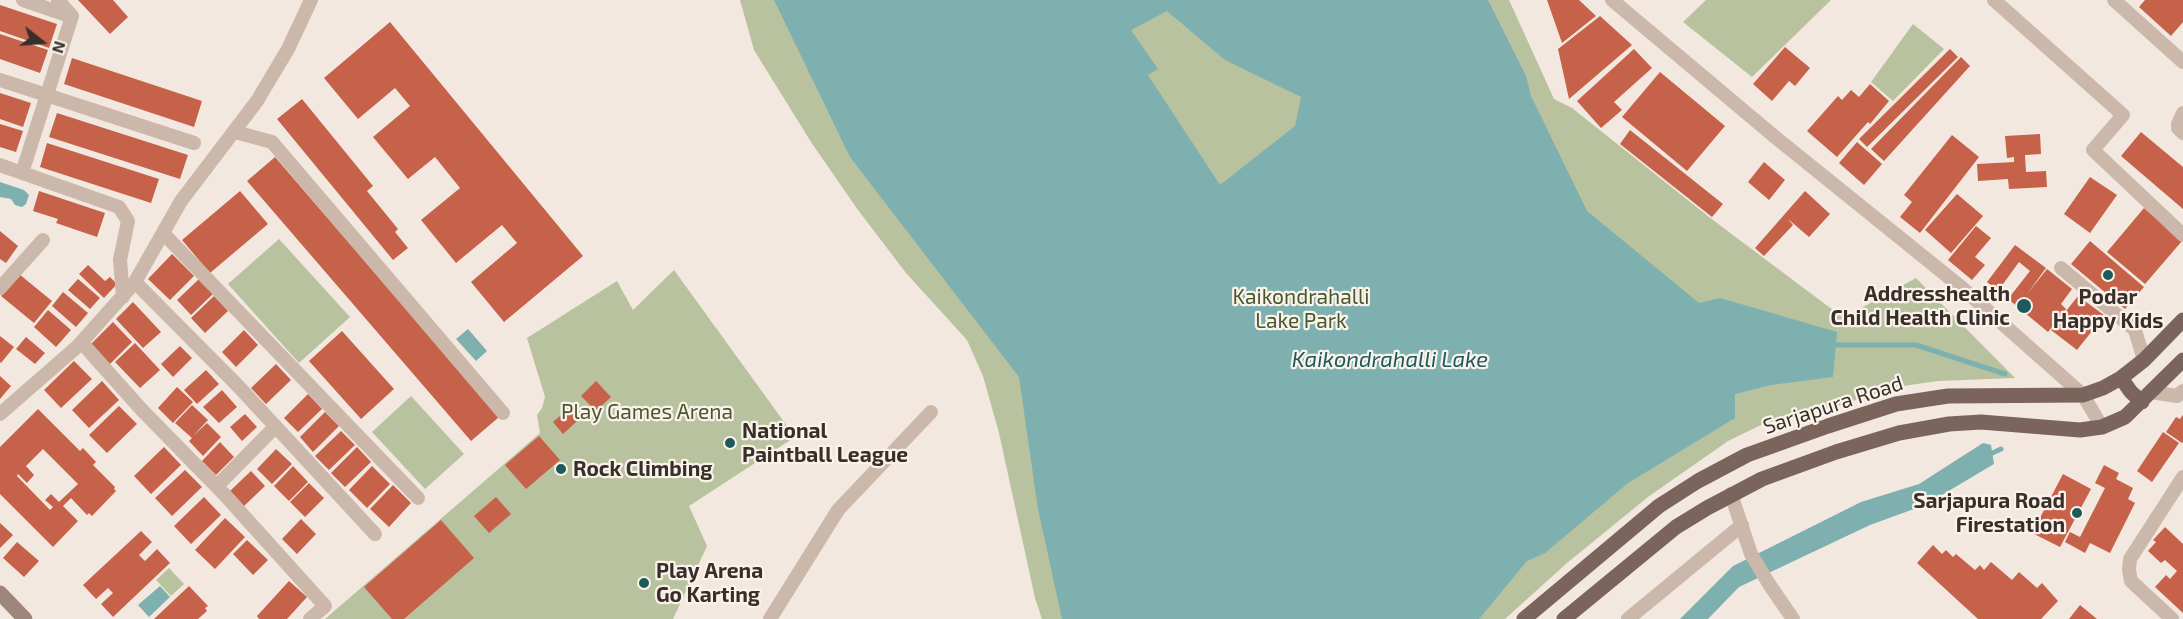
<!DOCTYPE html>
<style>
body{margin:0}
#map{position:relative;width:2183px;height:619px;overflow:hidden;background:#f3e8df;font-family:"Exo 2",sans-serif}
canvas{display:block}
.north{position:absolute;left:12px;top:12px;width:60px;height:60px;-webkit-text-stroke:4px #faf3eb;paint-order:stroke;rotate:107deg;font-size:16px;font-weight:700;line-height:24px;text-align:center;color:#392e2a}
.north::after{content:'';display:block;margin:auto;width:21px;height:27px;background:#392e2a;clip-path:polygon(50% 0,100% 100%,50% 72%,0 100%)}
</style>
<div id="map">
<canvas width="2183" height="619"></canvas>
<div class="north">N</div>
</div>
<script>
const context = document.querySelector('canvas').getContext('2d');
context.lineJoin = 'round';
function fillPath(path, color) { context.fillStyle = color; context.fill(path, 'evenodd'); }
const shape = rows => new Path2D(rows.map(r => 'M' + r).join(''));
function strokePath(path, color, width, dash) { context.strokeStyle = color; context.lineWidth = width; context.lineCap = dash ? 'butt' : 'round'; context.setLineDash(dash || []); context.stroke(path); }
function label(font, color, halo, rows, align = 'center') {
  context.font = font + ' "Exo 2",sans-serif'; context.lineWidth = 4.5; context.setLineDash([]); context.textBaseline = 'middle'; context.strokeStyle = halo; context.fillStyle = color; for (const [text, x, y, turn = 0] of rows) {
    context.save(); context.translate(x, y); context.rotate((+turn || 0) * Math.PI / 180); context.textAlign = isNaN(turn) ? turn : align; if (halo) context.strokeText(text, 0, 0); context.fillText(text, 0, 0); context.restore();
  }
}
fillPath(shape([
 [740,0,1509,0,1554,99,1572,108,1709,217,1841,316,1854,312,1916,278,2015,378,1938,381,1896,387,1834,407,1763,424,1728,441,1648,497,1567,563,1505,619,1042,619,1035,598,999,433,983,376,967,340,906,273,858,210,811,142,754,50],
 [1706,0,1831,0,1752,77,1683,22],
 [1913,24,1944,49,1893,101,1871,82],
 [279,239,350,317,299,363,228,284],
 [674,270,795,437,689,506,707,546,673,619,325,619,540,433,537,415,542,408,545,397,527,338,617,281,633,310],
 [411,396,464,454,425,489,372,432],
 [169,568,184,584,171,596,156,580]
]), '#b8c29e');
fillPath(shape([
 [774,0,1488,0,1526,76,1531,96,1587,211,1699,303,1720,298,1837,332,1833,377,1771,385,1735,394,1735,418,1628,483,1545,553,1527,561,1479,619,1062,619,1038,509,1019,377,850,157],
 [1167,11,1225,60,1301,97,1295,126,1220,185,1148,75,1158,69,1131,30],
 [0,182,24,190,29,195,26,204,22,207,15,205,11,199,0,197],
 [468,329,487,351,476,361,456,339],
 [1983,443,1991,445,1994,464,1925,505,1870,525,1739,587,1708,619,1680,619,1733,566,1861,502,1919,484],
 [160,586,170,597,149,617,138,605]
]), '#7db0af');
strokePath(shape([
 [1830,345,1916,345,2005,374],
 [1986,456,2001,449]
]), '#7db0af', 5);
fillPath(shape([
 [78,0,113,0,128,17,110,34],
 [1547,0,1579,0,1596,16,1562,43],
 [2145,0,2183,0,2183,22,2171,36,2139,7],
 [0,5,57,24,49,48,0,31],
 [1600,16,1632,45,1569,99,1558,49],
 [390,22,583,256,504,322,471,282,517,243,502,225,456,263,421,220,460,188,435,157,408,179,373,137,410,106,395,88,358,119,324,78],
 [0,34,48,50,40,73,0,59],
 [1785,47,1810,68,1795,86,1789,81,1772,101,1753,84],
 [1634,49,1652,68,1614,102,1622,110,1601,128,1577,101],
 [1950,49,1958,57,1867,147,1859,139],
 [1961,57,1970,66,1884,161,1871,149],
 [72,58,202,101,194,127,64,84],
 [1660,72,1725,126,1687,171,1622,117],
 [1870,84,1889,101,1870,124,1868,122,1837,157,1807,131,1838,96,1842,100,1851,90,1859,97],
 [0,93,31,103,23,127,0,119],
 [302,99,373,186,367,191,398,229,395,232,408,248,393,260,277,119],
 [57,113,188,155,180,179,49,137],
 [0,124,23,131,16,152,0,147],
 [1630,130,1723,204,1712,217,1620,144],
 [2141,132,2183,167,2183,209,2121,156],
 [2040,134,2041,154,2025,155,2026,172,2046,171,2047,187,2009,189,2008,179,1978,181,1977,164,2014,162,2014,157,2007,158,2005,136],
 [1952,135,1979,157,1920,233,1900,217,1912,202,1904,195],
 [1857,142,1882,164,1864,185,1839,163],
 [47,143,159,179,151,203,40,167],
 [275,157,499,417,471,441,247,181],
 [1764,162,1785,180,1769,200,1748,182],
 [2090,177,2117,195,2090,233,2064,214],
 [39,191,105,213,97,237,56,223,58,219,33,211],
 [240,191,268,224,210,273,182,240],
 [1805,191,1830,214,1809,237,1788,219,1793,225,1764,256,1755,248],
 [1957,194,1983,216,1951,253,1925,230],
 [2144,208,2182,241,2145,284,2107,252],
 [1976,226,1991,238,1975,257,1985,265,1972,280,1948,260],
 [0,231,18,246,6,263,0,259],
 [2090,241,2144,287,2125,309,2071,264],
 [2015,245,2046,268,2027,294,2047,269,2072,289,2061,304,2066,309,2048,332,2008,299,2030,271,2019,262,1998,291,1987,282],
 [172,254,194,276,170,300,148,279],
 [88,265,105,281,110,277,117,284,104,298,79,274],
 [19,274,52,301,34,323,1,296],
 [78,279,100,298,90,309,68,290],
 [199,279,214,293,191,315,177,300],
 [63,292,88,313,76,327,52,306],
 [214,296,228,311,205,333,191,318],
 [2078,296,2108,318,2096,334,2092,331,2077,350,2051,330],
 [133,302,161,332,143,348,116,319],
 [48,310,71,330,56,347,34,327],
 [113,322,132,342,110,364,91,344],
 [244,330,258,345,236,367,222,352],
 [342,331,394,389,361,419,309,361],
 [0,336,14,347,1,363,0,362],
 [26,337,45,353,35,364,16,349],
 [135,343,160,370,140,388,115,362],
 [180,346,192,358,173,377,161,364],
 [74,361,92,379,61,408,44,390],
 [276,364,291,380,266,404,251,388],
 [206,370,219,384,197,404,184,390],
 [0,376,11,386,0,399],
 [102,381,119,400,89,428,72,410],
 [596,381,611,397,596,411,581,396],
 [177,387,193,402,173,423,158,408],
 [222,390,237,407,219,423,203,407],
 [308,394,322,409,298,432,284,418],
 [576,402,586,413,563,434,553,422],
 [192,405,208,420,193,436,207,423,221,437,203,456,189,441,192,438,175,423],
 [119,406,137,424,107,453,89,435],
 [38,409,80,451,83,448,96,462,93,465,115,487,114,489,116,491,92,516,89,513,87,515,71,498,63,506,78,521,53,547,0,494,0,447],
 [43,449,78,484,59,502,51,494,45,500,53,507,50,510,17,476,18,474,27,483,34,475,26,466],
 [325,412,339,426,313,452,300,437],
 [245,414,257,427,242,441,230,427],
 [2183,415,2183,442,2182,443,2166,432,2176,417,2180,419],
 [341,431,355,445,329,470,315,456],
 [2163,432,2179,443,2152,482,2137,471],
 [539,436,560,460,526,489,505,465],
 [220,442,234,457,216,475,202,461],
 [164,447,181,465,151,494,134,476],
 [357,447,371,462,345,487,331,473],
 [276,449,292,464,272,484,257,469],
 [2104,465,2119,473,2116,479,2133,488,2128,499,2135,503,2110,553,2090,543,2085,553,2065,542,2070,532,2080,537,2105,488,2095,483],
 [293,466,308,482,289,501,274,486],
 [372,466,390,484,367,508,349,490],
 [185,470,202,487,172,516,155,498],
 [251,471,265,486,244,506,230,491],
 [2063,474,2091,489,2060,547,2032,533],
 [309,483,324,498,305,517,290,502],
 [393,485,411,503,389,527,370,509],
 [204,497,221,515,191,544,174,526],
 [496,497,511,514,489,533,474,516],
 [225,518,245,537,215,569,195,550],
 [301,519,316,534,297,554,282,539],
 [441,520,474,558,404,619,392,619,364,587],
 [0,523,13,535,0,548],
 [2165,527,2183,544,2183,613,2155,587,2166,575,2170,579,2177,571,2165,560,2161,563,2148,551,2156,542,2153,540],
 [141,531,152,542,139,555,145,561,157,549,170,563,113,617,101,604,113,593,108,588,96,599,83,585],
 [247,540,268,560,253,575,233,554],
 [17,542,39,561,24,577,3,558],
 [1933,545,1942,554,1946,550,1953,557,1956,554,1975,570,1980,565,1984,570,1991,562,2012,580,2019,572,2037,588,2042,583,2058,601,2041,619,1978,619,1917,563],
 [289,581,307,597,287,619,259,619,257,616],
 [189,586,208,606,205,608,207,611,198,619,154,619],
 [2080,605,2097,619,2069,619]
]), '#c6614a');
strokePath(shape([
 [23,0,70,16],
 [1612,0,1775,137,1961,287,2083,395,2102,427],
 [1994,0,2123,115,2093,150,2183,235],
 [2114,0,2183,62],
 [0,80,194,143],
 [2183,113,2178,124,2178,128,2183,133],
 [235,132,272,142,503,413],
 [0,165,119,207,128,221,120,260,123,297],
 [22,173,72,16,58,0],
 [163,233,418,498],
 [2061,268,2135,330,2144,360],
 [135,282,239,387,375,534],
 [0,288,43,240],
 [82,343,141,409,224,494,325,606,310,619],
 [2151,392,2177,396,2183,391],
 [0,414,78,346,135,282,181,201,257,101,288,49,311,0],
 [217,486,275,427],
 [1731,494,1751,554,1769,584,1793,619],
 [770,619,838,510,931,412],
 [1628,619,1742,525],
 [2172,619,2131,581,2129,570,2130,559,2183,477]
]), '#cbb8aa', 14);
strokePath(shape([
 [0,593,25,619]
]), '#9f867b', 15);
strokePath(shape([
 [2121,378,2131,392,2142,402],
 [1524,619,1659,506,1698,481,1747,455,1828,426,1896,404,1948,396,2083,395,2103,388,2121,378,2144,360,2183,320],
 [1564,619,1676,527,1707,508,1762,479,1836,452,1899,433,1949,424,1981,422,2080,430,2102,427,2125,417,2183,360]
]), '#7b645b', 15);
for (const [x, y, r, color] of [
 [2108,275,6,"#1f5a5b"],
 [2024,306,8,"#1f5a5b"],
 [730,443,6,"#1f5a5b"],
 [561,469,6,"#1f5a5b"],
 [2077,513,6,"#1f5a5b"],
 [644,583,6,"#1f5a5b"]
]) { const dot = new Path2D(); dot.arc(x, y, r, 0, 2 * Math.PI); context.fillStyle = color; context.fill(dot); strokePath(dot, '#faf3eb', 2); }
label('bold 21px', '#392e2a', '#faf3eb', [
 ["Addresshealth",2010,294,"right"],
 ["Child Health Clinic",2010,318,"right"],
 ["Podar",2108,297,"center"],
 ["Happy Kids",2108,321,"center"],
 ["National",742,431],
 ["Paintball League",742,455],
 ["Rock Climbing",573,469],
 ["Sarjapura Road",2065,501,"right"],
 ["Firestation",2065,525,"right"],
 ["Play Arena",656,571],
 ["Go Karting",656,595]
], 'left');
label('21px', '#4a572d', '#faf3eb', [
 ["Kaikondrahalli",1301,297],
 ["Lake Park",1301,321],
 ["Play Games Arena",647,412]
]);
label('21px', '#392e2a', '#faf3eb', [
 ["Sarjapura Road",1833,405,-18]
]);
label('italic 22px', '#1f5a5b', '#faf3eb', [
 ["Kaikondrahalli Lake",1390,360]
]);
</script>
